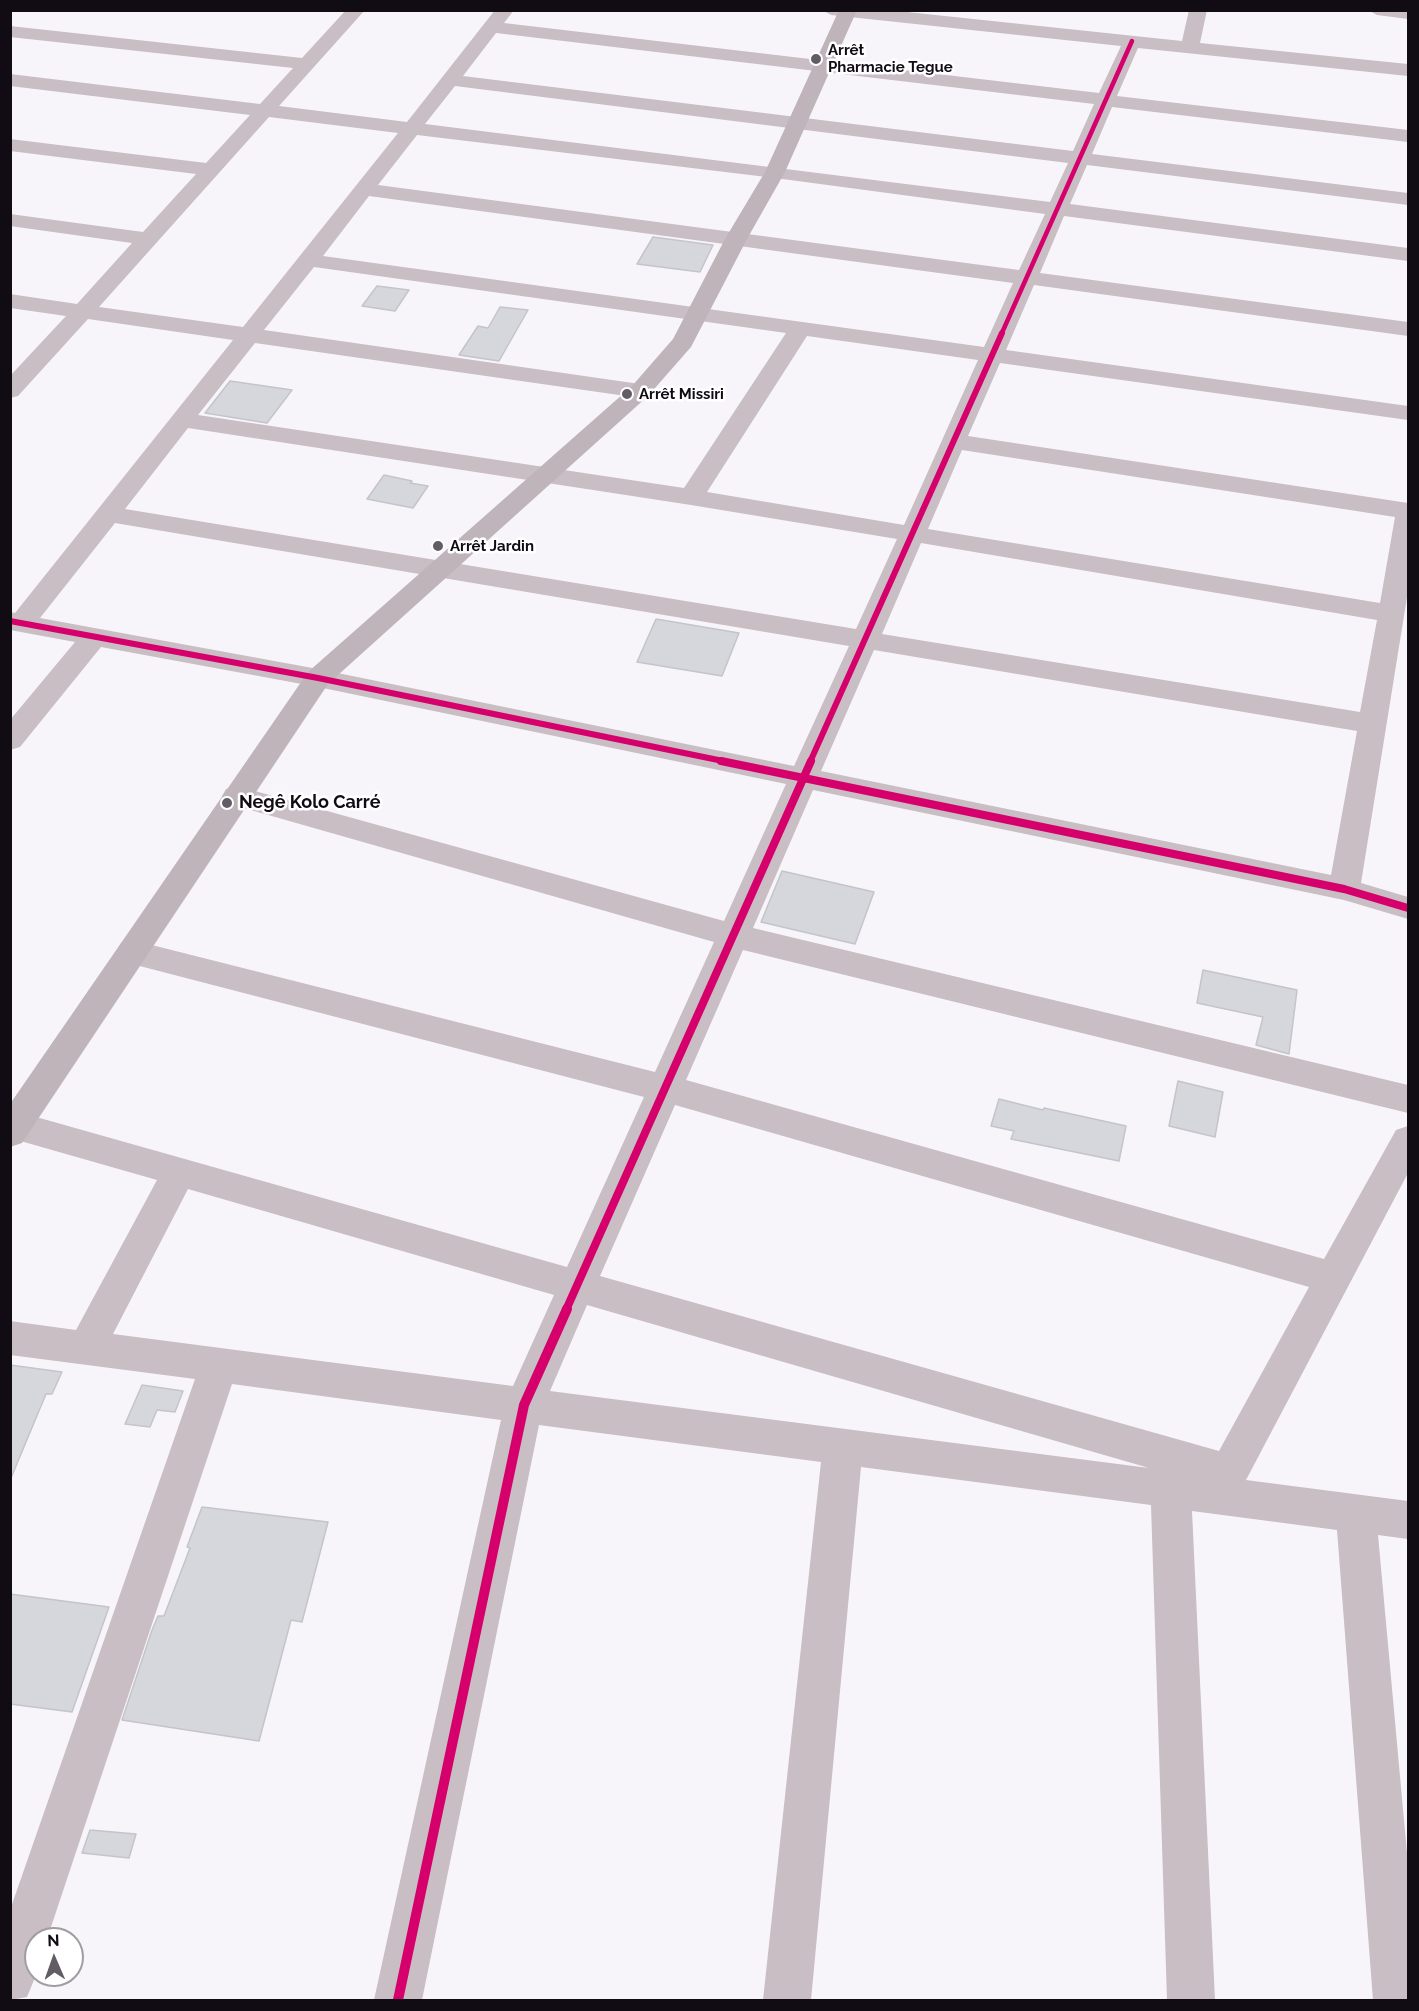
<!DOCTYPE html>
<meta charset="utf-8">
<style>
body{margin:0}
#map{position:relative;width:1419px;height:2011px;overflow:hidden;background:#f8f5fa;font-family:Raleway,sans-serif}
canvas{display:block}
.frame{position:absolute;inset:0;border:12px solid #110b14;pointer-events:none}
.north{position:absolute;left:24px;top:1927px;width:60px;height:60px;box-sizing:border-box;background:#fff;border:2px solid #a09da1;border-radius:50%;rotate:358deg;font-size:16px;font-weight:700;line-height:24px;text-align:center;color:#110b14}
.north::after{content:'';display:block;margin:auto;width:21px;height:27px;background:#625d64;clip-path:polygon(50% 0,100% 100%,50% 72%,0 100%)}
</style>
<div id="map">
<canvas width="1419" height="2011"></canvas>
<div class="frame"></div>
<div class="north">N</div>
</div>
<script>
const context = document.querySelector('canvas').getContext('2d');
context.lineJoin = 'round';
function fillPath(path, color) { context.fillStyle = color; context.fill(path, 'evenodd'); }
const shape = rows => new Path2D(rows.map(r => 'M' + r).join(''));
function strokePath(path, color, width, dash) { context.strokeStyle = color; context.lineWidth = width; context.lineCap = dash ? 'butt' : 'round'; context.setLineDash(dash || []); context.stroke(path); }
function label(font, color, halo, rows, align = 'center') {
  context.font = font + ' Raleway,sans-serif'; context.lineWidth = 5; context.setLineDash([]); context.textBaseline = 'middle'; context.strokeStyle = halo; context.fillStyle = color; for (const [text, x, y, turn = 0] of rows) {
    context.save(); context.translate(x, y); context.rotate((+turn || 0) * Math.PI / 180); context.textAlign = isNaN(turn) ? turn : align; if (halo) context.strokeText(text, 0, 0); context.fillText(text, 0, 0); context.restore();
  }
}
const building = shape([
 [653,237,713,245,700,272,637,264,653,237],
 [377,286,409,290,395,311,362,306,377,286],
 [500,307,528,310,499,361,459,355,478,326,488,328,500,307],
 [230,381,292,390,267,423,205,413,230,381],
 [384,475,412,481,410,483,428,486,413,508,367,499,384,475],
 [656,619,739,633,722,676,637,662,656,619],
 [782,871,874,892,855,944,761,922,782,871],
 [1203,970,1297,990,1289,1054,1256,1045,1263,1017,1197,1003,1203,970],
 [1178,1081,1223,1092,1215,1137,1169,1126,1178,1081],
 [999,1099,1043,1110,1044,1108,1126,1126,1119,1161,1011,1139,1014,1131,991,1126,999,1099],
 [10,1365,62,1372,52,1394,46,1394,11,1478,10,1365],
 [142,1385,183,1391,175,1412,157,1410,150,1427,125,1424,142,1385],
 [202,1507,328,1522,302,1622,291,1620,259,1741,122,1720,152,1630,158,1616,164,1616,190,1548,187,1547,202,1507],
 [10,1594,109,1607,72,1712,10,1704,10,1594],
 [90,1830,136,1834,129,1858,82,1853,90,1830]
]);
fillPath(building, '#d6d6dd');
strokePath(building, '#c4c4cb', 1.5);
fillPath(shape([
 [346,10,365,10,279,106,407,122,495,10,514,10,504,23,1099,93,1121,46,831,15,822,10,888,10,1182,41,1189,10,1207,10,1200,43,1408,64,1408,76,1138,48,1117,96,1408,130,1408,142,1112,107,1092,154,1408,193,1408,205,1087,165,1070,204,1408,248,1408,261,1064,216,1040,273,1408,322,1408,336,1034,285,1006,350,1408,406,1408,420,1000,363,968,436,1408,503,1408,591,1361,883,1408,897,1408,919,1344,900,813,790,753,928,1408,1085,1408,1113,743,950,686,1080,1324,1259,1396,1130,1408,1126,1408,1173,1246,1480,1408,1501,1408,1539,1378,1535,1408,1864,1408,2000,1373,2000,1337,1530,1192,1511,1215,2000,1167,2000,1151,1505,861,1467,811,2000,763,2000,821,1462,539,1425,422,2000,374,2000,501,1420,232,1384,47,1939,36,1939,36,1973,34,1980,27,1997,10,2000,10,1910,195,1379,10,1355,10,1321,76,1330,157,1180,10,1138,10,1112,15,1111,567,1267,644,1097,132,964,121,961,116,952,121,943,132,940,655,1072,714,942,226,803,222,796,226,789,237,786,724,921,786,784,318,687,101,647,20,747,10,750,10,720,75,642,10,630,10,612,15,613,233,340,88,319,18,396,10,398,10,376,66,316,10,308,10,294,77,304,132,243,10,226,10,214,143,232,196,174,10,151,10,139,206,163,250,115,10,86,10,74,260,104,293,68,10,37,10,26,302,58,346,10],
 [496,33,1094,104,1073,151,463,76,496,33],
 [455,86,1068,163,1050,202,425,124,455,86],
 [269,117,398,133,243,327,99,307,269,117],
 [417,135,775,178,1045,214,1019,270,378,185,417,135],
 [369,196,1013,283,984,347,323,256,369,196],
 [314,267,786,333,684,488,198,415,255,343,640,398,648,396,652,391,648,386,640,384,264,330,314,267],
 [807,336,978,360,904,525,707,492,807,336],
 [188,428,691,505,897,539,856,629,125,509,188,428],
 [962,450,1395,517,1380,603,928,529,962,450],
 [115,523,849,646,794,766,318,669,40,618,115,523],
 [921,543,1377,620,1360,712,882,634,921,543],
 [874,650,1357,731,1331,875,821,771,874,650],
 [675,1105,1309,1287,1219,1451,600,1276,675,1105],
 [188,1189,554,1295,513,1386,113,1334,188,1189],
 [587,1305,1149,1468,550,1391,587,1305],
 [1368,10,1408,10,1408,19,1377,15,1368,10]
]), '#c8bec4');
fillPath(shape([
 [839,10,857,10,785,172,747,239,691,347,648,396,328,684,22,1143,10,1147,10,1104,308,672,632,386,673,339,725,239,765,172,839,10]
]), '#beb4b9');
strokePath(shape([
 [1001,335,1132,41]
]), '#d6006c', 4.5);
strokePath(shape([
 [10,621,318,678,728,762],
 [810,762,1002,333]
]), '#d6006c', 6);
strokePath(shape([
 [721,761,1344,889,1408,908],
 [566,1310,811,761]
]), '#d6006c', 8);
strokePath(shape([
 [398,2000,524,1405,567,1309]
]), '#d6006c', 10);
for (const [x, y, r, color] of [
 [816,59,6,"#625d64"],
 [627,394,6,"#625d64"],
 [438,546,6,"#625d64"],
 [227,803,6,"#625d64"]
]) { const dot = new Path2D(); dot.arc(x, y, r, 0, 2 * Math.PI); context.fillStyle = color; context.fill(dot); strokePath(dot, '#fff', 2); }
label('bold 15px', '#110b14', '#fff', [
 ["Arrêt",828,50],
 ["Pharmacie Tegue",828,67],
 ["Arrêt Missiri",639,394],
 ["Arrêt Jardin",450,546]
], 'left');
label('bold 18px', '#110b14', '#fff', [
 ["Negê Kolo Carré",239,803]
], 'left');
</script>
